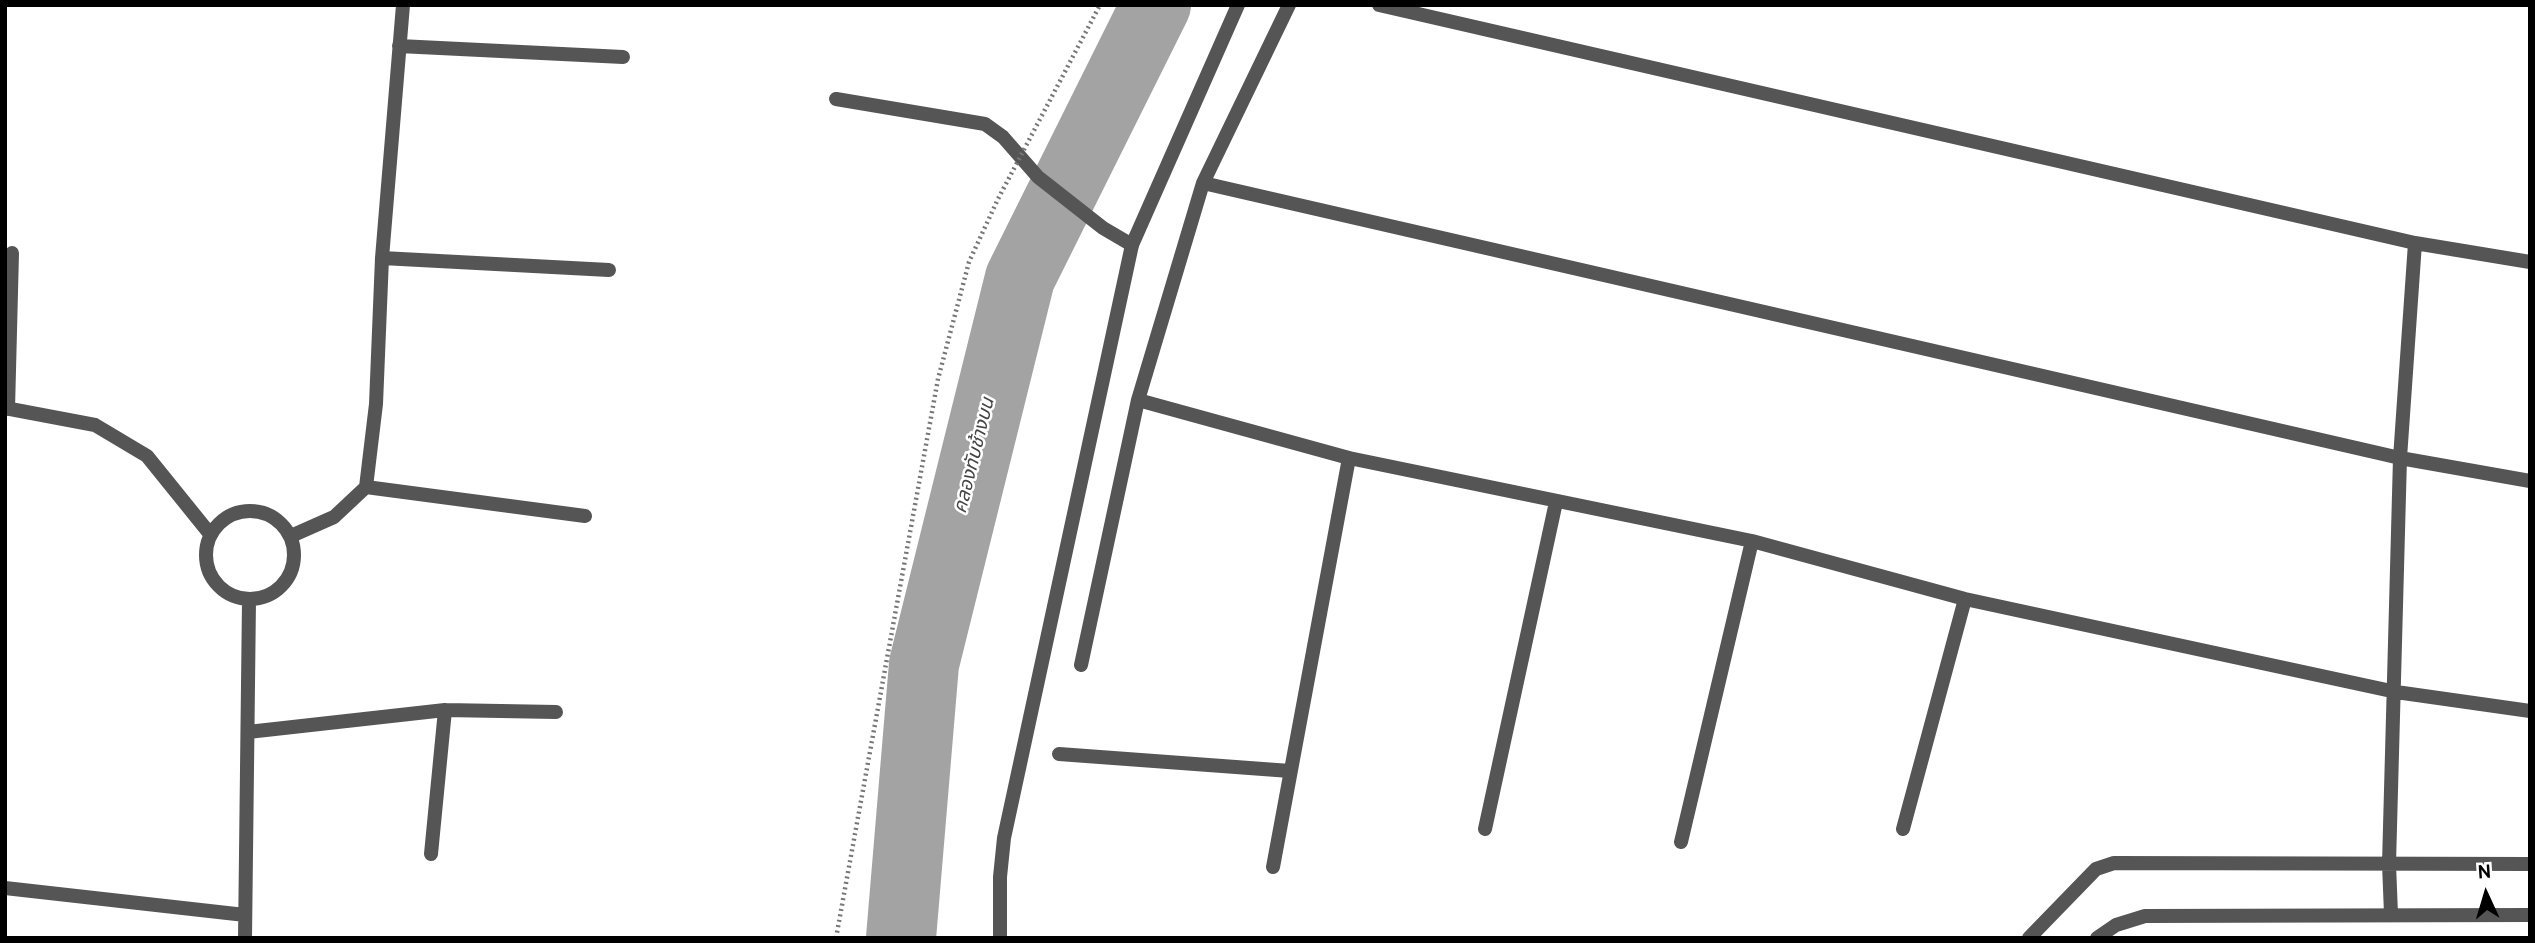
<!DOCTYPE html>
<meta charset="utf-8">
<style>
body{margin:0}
#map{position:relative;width:2535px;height:943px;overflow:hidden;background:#fff;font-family:Overpass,sans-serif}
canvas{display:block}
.frame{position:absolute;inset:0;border:7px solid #000;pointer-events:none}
.north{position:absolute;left:2451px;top:859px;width:70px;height:70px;-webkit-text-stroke:5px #fff;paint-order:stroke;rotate:356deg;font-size:19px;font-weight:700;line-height:28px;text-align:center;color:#000}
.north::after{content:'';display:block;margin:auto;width:24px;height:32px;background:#000;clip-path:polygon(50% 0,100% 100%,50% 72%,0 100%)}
</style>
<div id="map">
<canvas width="2535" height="943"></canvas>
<div class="frame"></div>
<div class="north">N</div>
</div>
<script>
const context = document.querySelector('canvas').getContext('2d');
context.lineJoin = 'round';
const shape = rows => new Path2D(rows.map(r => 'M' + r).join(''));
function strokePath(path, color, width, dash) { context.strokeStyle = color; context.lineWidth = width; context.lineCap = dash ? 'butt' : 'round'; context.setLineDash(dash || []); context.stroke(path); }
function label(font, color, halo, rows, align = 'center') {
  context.font = font + ' Overpass,"Noto Sans Thai",sans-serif'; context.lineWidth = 5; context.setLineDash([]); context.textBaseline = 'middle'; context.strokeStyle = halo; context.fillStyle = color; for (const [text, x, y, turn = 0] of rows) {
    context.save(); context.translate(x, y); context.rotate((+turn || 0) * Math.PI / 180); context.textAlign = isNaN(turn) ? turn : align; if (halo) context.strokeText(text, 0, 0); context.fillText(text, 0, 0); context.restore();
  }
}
strokePath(shape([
 [901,938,924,664,1020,278,1156,5]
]), '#a3a3a3', 70);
strokePath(shape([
 [836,99,985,124,1003,137,1038,177,1103,228,1132,245]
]), '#555', 14);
strokePath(shape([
 [1379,5,2415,243],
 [399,46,623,57],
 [1203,183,2400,458,2530,481],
 [382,258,609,270],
 [1138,400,1349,458,1752,541,1965,599,2396,692,2530,711],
 [5,408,95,425,147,456,210,534],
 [8,409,12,253],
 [366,487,585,516],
 '206 555a44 44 0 1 1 88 0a44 44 0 1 1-88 0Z',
 [291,536,334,517,366,487,376,404,382,258,403,5],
 [1081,665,1138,400,1203,183,1289,5],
 [248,732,445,710,556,712],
 [1059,754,1290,771],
 [1485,829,1556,502],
 [1903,829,1965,599],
 [1681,842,1752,541],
 [431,854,445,710],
 [1273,867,1349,458],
 [5,888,245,915],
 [2391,914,2389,864,2400,458,2415,243,2530,262],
 [245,938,249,600],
 [1000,938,1000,877,1004,838,1132,245,1238,5],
 [2029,938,2096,869,2114,863,2530,864],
 [2097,938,2116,925,2145,916,2530,915]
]), '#555', 14);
strokePath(shape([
 [836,938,938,379,969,262,998,199,1100,5]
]), '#777', 4.5, [2, 3.5]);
label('italic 19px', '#444', '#fff', [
 ["คลองทับช้างบน",976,456,-76]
]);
</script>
